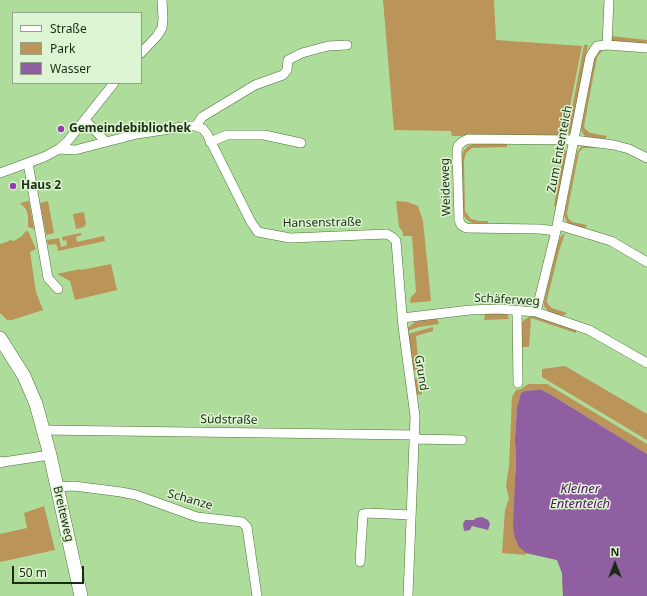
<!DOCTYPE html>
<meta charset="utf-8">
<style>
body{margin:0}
#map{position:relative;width:647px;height:596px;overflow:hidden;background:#aedc9a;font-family:"Noto Sans",sans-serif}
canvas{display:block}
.legend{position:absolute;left:12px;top:12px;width:130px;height:72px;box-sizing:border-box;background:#def5d4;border:1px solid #90a586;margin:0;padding:5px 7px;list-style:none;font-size:12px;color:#1b2c12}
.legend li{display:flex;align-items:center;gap:8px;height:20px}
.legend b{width:20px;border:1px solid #90a586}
.north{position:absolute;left:595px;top:544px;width:40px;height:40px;-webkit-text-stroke:3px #def5d4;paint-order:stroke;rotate:0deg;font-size:11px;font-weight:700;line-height:16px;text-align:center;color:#1b2c12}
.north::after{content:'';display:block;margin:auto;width:14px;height:18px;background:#1b2c12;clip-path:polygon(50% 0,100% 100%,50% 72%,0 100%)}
.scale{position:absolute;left:12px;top:566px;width:72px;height:18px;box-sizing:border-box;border:2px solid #1b2c12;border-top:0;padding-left:5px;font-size:12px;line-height:14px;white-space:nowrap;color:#1b2c12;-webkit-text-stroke:3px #def5d4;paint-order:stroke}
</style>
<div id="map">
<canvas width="647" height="596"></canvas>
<ul class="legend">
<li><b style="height:5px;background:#fff"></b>Straße</li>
<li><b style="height:11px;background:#bb9459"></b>Park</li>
<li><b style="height:11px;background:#905fa2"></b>Wasser</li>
</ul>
<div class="north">N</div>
<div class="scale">50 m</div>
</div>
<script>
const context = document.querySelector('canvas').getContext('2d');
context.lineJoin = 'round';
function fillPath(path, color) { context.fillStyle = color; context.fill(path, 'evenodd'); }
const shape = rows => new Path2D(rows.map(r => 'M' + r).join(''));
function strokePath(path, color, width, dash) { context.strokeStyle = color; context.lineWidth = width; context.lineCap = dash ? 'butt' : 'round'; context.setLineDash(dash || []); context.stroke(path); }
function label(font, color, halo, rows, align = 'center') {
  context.font = font + ' "Noto Sans",sans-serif'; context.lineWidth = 3; context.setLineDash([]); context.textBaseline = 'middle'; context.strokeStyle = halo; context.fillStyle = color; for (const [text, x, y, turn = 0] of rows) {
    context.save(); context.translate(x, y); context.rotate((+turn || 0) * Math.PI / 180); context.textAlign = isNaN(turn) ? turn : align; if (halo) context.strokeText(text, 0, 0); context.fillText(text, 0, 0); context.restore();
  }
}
fillPath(shape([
 [383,0,494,0,496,40,582,46,564,136,452,136,451,131,394,130],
 [610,36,647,40,647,46,611,43],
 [584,45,588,45,577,107,571,132,567,135],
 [603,50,597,57,584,126,585,129,590,133,607,136,605,139,586,137,583,134,581,129,595,56,599,51],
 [507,143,507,147,472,148,466,153,464,160,465,211,471,219,479,221,488,221,487,225,475,224,470,222,466,219,462,213,461,157,463,152,468,146,473,144],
 [584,145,595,146,595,148,583,148,579,152,567,213,568,218,572,222,587,225,585,228,583,229,568,224,564,216,577,152,581,147],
 [564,148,567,154,557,207,554,206],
 [29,201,34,229,28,227,28,215,26,209,20,203],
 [48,201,54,233,46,235,40,203],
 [396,201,408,202,418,206,423,221,431,301,410,303,411,297,416,292,412,236,403,236,403,232,399,227],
 [84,212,86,224,84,227,76,229,73,214],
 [26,231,28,231,36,249,30,252,36,292,43,310,12,320,7,320,0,313,0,244,7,242,10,240,14,241,22,236],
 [80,233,82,235,76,237,77,242,104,236,105,241,58,251,57,246,55,244,48,245,47,240,59,238,61,247,67,245,66,240,63,241,62,237],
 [565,233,559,251,547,300,547,303,552,308,567,313,563,316,549,312,544,306,544,302,558,243,561,236],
 [111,264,117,290,75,300,70,281,57,274,80,269,81,270],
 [485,314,507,314,509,319,484,320],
 [529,317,538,317,576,329,576,333,531,318,529,347,521,347,521,324,524,320],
 [437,318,439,324,419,327,407,331,407,328,415,322,425,319],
 [433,327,433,331,416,336,419,370,413,370,408,334],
 [565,366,647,414,647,440,542,377,542,369],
 [420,377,422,394,417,395,414,378],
 [528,384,547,384,647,444,647,454,553,396,542,390,536,390,524,391,521,393,517,407,515,440,516,459,515,474,647,596,563,596,562,573,557,560,526,553,525,555,502,553,505,510,509,498,506,486,509,466,512,397,516,390,521,389],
 [44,506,55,550,0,562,0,534,27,528,24,513]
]), '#bb9459');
fillPath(shape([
 [536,390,542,390,553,396,647,454,647,596,563,596,562,573,557,560,526,553,519,547,515,538,513,527,516,459,515,440,517,407,521,393,524,391],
 [482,517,488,520,490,524,488,530,472,526,470,530,464,531,463,524,465,520,474,520,476,518]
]), '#905fa2');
const street = shape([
 [607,45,647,48],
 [141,53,157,36,162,28,163,19,162,0],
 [85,120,106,142],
 [196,126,202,117,255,85,283,75,287,70,288,60,302,53,328,46,347,45],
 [210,142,227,135,264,135,301,143],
 [59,149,75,150,137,134,189,126,196,126,203,129,207,134,251,222,258,232,290,238,387,234,392,237,396,241,403,327,415,416,408,596],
 [28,163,48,278,58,289],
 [0,173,44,157,59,149,67,142,114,83],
 [558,225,611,241,647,262],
 [556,231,540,229,466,228,461,225,459,220,457,151,458,146,462,142,468,139,574,140,614,145,629,149,647,158],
 [517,311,518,383],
 [536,312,556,231,590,57,597,46,607,45,609,0],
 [402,318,470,310,499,309,536,312,589,330,647,363],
 [43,430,415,435],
 [415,439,462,440],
 [0,461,1,463,3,462,50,455],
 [57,487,74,486,121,492,136,495,197,517,242,522,247,527,257,596],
 [360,562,363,514,367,513,411,515]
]);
const secondary = shape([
 [0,338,24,376,36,404,50,455,81,596]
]);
strokePath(street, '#4a7336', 10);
strokePath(secondary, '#4a7336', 14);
strokePath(street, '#fff', 9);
strokePath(secondary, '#fff', 13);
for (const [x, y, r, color] of [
 [61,129,4,"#9240af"],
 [13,186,4,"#9240af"]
]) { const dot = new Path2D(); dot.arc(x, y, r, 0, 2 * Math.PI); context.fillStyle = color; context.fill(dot); strokePath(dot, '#def5d4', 1.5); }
label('bold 12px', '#1b2c12', '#def5d4', [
 ["Gemeindebibliothek",69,129],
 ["Haus 2",21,186]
], 'left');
label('12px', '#1b2c12', '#def5d4', [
 ["Zum Ententeich",560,149,-79],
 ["Weideweg",446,187,-92],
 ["Hansenstraße",322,223,-1],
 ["Schäferweg",507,300,3],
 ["Grund",421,373,81],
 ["Südstraße",229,420,1],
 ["Schanze",190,500,16],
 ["Breiteweg",63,514,77]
]);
label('italic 13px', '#541368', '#def5d4', [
 ["Kleiner",580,489],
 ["Ententeich",580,504]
]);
</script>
